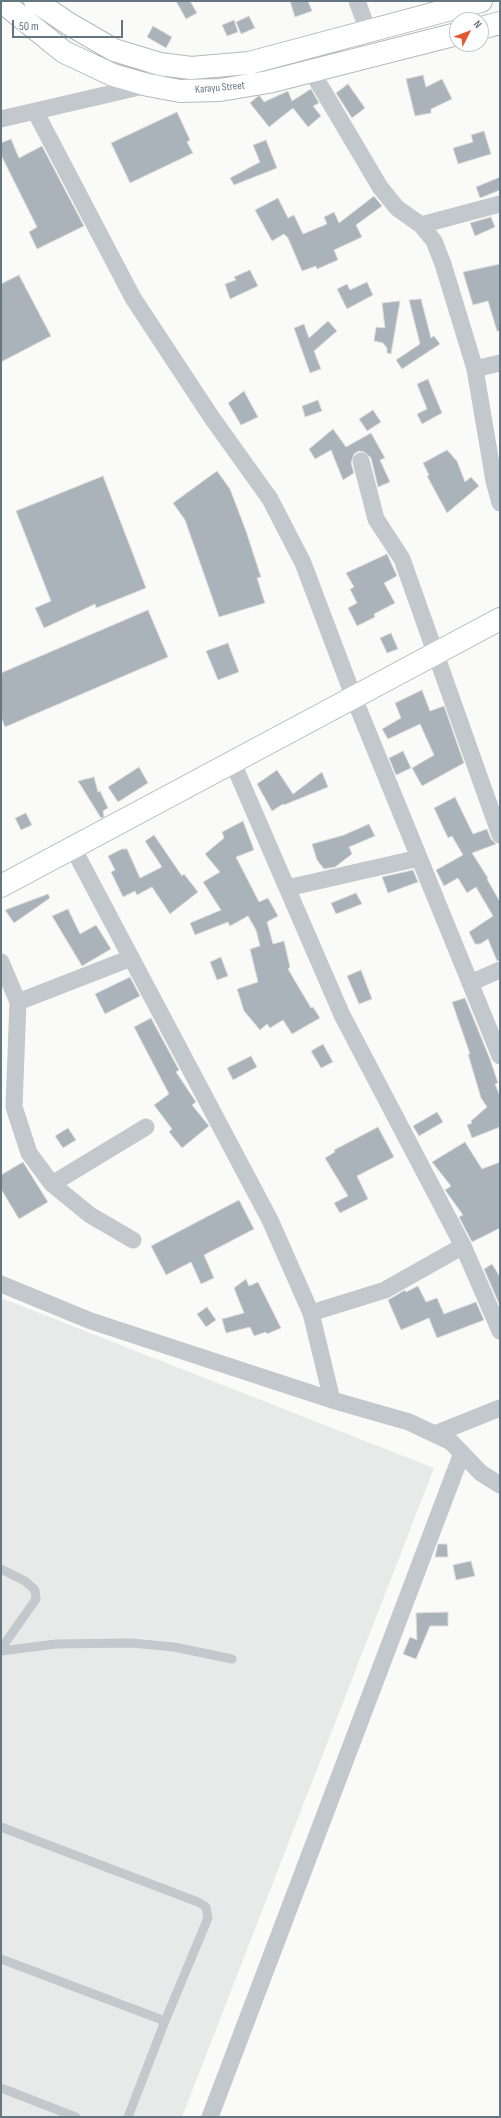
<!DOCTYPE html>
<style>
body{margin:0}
#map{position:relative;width:501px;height:2118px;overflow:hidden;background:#fafaf8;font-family:"Sofia Sans Condensed",sans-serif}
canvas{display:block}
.frame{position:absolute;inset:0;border:2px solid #657683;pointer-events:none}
.north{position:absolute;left:449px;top:12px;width:40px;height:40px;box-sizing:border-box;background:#fff;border:1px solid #c1c8cd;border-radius:50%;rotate:48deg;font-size:11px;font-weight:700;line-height:16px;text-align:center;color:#657683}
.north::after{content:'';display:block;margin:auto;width:14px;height:18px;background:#e4572e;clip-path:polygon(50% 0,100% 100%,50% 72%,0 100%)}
.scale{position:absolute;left:12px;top:20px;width:111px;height:18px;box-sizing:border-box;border:2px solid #657683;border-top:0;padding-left:5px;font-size:12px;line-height:14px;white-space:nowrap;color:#657683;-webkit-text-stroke:3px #fff;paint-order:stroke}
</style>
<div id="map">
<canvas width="501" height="2118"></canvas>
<div class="frame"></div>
<div class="north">N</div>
<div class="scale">50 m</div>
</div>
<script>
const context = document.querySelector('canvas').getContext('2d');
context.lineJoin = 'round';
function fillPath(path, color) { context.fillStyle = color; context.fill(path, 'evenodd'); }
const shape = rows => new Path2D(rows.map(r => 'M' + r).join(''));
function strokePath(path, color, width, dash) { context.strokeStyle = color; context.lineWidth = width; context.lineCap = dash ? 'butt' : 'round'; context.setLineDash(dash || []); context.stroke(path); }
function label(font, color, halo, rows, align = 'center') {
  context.font = font + ' "Sofia Sans Condensed",sans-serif'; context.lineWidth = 4; context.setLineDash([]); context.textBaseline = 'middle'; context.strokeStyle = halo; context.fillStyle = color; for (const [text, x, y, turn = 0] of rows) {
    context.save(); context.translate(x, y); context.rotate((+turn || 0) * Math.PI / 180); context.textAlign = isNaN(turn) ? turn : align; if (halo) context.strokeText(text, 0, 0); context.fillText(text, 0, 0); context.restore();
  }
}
fillPath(shape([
 [1,1298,434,1468,182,2117,1,2117]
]), '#e8e9e9');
const building = shape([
 [176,1,190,1,197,13,186,19,176,1],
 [290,1,308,1,312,11,295,17,290,1],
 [249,16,255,28,241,34,236,22,249,16],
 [234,20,238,32,227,36,222,25,234,20],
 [153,26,172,37,166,48,147,37,153,26],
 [423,75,426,87,442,79,452,99,431,109,431,113,415,116,406,79,423,75],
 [348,84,365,108,352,118,336,93,348,84],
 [311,89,319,103,313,106,321,116,308,127,293,108,269,127,250,103,258,96,260,96,264,102,288,91,292,101,311,89],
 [177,112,190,140,187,142,193,153,130,183,111,143,177,112],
 [484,131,491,154,458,164,453,148,473,142,471,135,484,131],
 [11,139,19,158,42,146,84,226,37,249,29,232,37,227,1,155,1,143,11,139],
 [266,140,277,168,234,185,230,178,260,162,253,145,266,140],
 [500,177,500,190,480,198,476,187,500,177],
 [374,196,382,206,356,225,362,237,334,250,338,260,317,269,316,266,302,271,288,238,284,234,272,241,255,210,278,198,288,218,294,215,303,234,327,224,324,217,334,212,339,223,374,196],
 [491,217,495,227,475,236,470,223,491,217],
 [500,264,500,331,497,331,488,301,473,305,463,272,500,264],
 [250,270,258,286,230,299,225,284,236,280,234,277,250,270],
 [19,275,51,336,1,362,1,284,19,275],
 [367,282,373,295,347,309,337,289,347,284,350,290,367,282],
 [421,299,431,338,434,336,440,344,402,369,396,360,420,344,409,300,421,299],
 [400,301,391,354,387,353,387,348,383,343,374,341,376,327,385,328,382,303,400,301],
 [328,321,337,331,314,351,321,369,310,373,294,328,304,324,309,338,328,321],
 [428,379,442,413,422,424,417,414,427,409,417,384,428,379],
 [244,391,258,417,241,425,228,403,244,391],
 [318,400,322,411,305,417,302,406,318,400],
 [373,410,381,422,367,431,359,419,373,410],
 [333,429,346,447,371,433,385,458,380,460,390,482,378,487,371,458,364,452,359,451,354,454,351,463,354,473,343,480,331,450,315,459,309,449,333,429],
 [447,450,457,461,465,482,471,477,479,486,447,513,427,476,429,475,423,463,447,450],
 [217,471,230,489,246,531,261,577,257,578,265,603,219,617,185,520,173,503,217,471],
 [103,476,146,588,96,608,95,604,44,628,35,608,51,601,16,511,103,476],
 [387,554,397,576,384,583,395,603,374,614,375,617,357,626,348,608,357,603,350,589,354,587,346,573,387,554],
 [148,610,168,657,5,727,1,717,1,673,148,610],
 [391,633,398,649,387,653,380,638,391,633],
 [228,643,239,672,218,680,206,651,228,643],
 [422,690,430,711,444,706,464,763,422,786,412,768,434,755,420,724,388,739,382,729,401,718,395,703,422,690],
 [403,751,411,768,396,775,389,758,403,751],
 [139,767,148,783,118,802,108,787,139,767],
 [277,770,293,794,322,772,328,787,284,805,283,804,272,811,257,784,277,770],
 [94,777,98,792,100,791,108,808,103,811,104,817,101,818,78,781,94,777],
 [455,797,473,834,487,829,491,839,496,844,472,853,488,878,487,879,500,902,500,960,497,961,488,939,480,944,475,944,469,932,493,916,476,887,467,893,458,878,444,886,436,870,463,855,452,836,448,838,434,808,455,797],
 [26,813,32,825,21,830,15,818,26,813],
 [243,821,254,850,236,857,259,902,268,898,278,916,267,922,273,944,284,941,290,967,288,969,311,1008,313,1007,320,1018,292,1034,283,1020,270,1028,267,1024,260,1030,244,1011,237,989,258,982,250,949,260,946,256,930,248,916,230,926,228,922,195,935,190,923,221,910,203,882,220,872,205,854,224,838,222,832,243,821],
 [369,824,375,836,349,847,352,854,335,867,324,869,317,860,312,844,344,835,369,824],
 [154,835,182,876,184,874,198,892,170,914,152,887,137,895,135,891,123,897,111,872,115,870,108,856,122,849,127,849,140,878,162,867,145,841,154,835],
 [413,870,418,882,388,893,382,877,413,870],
 [356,893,362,904,336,914,331,903,356,893],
 [48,894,50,898,14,923,5,910,48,894],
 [68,909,80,934,96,925,111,949,82,966,52,916,68,909],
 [221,957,228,976,217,980,210,962,221,957],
 [361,970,372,999,359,1004,347,976,361,970],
 [130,977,140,996,105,1014,95,994,130,977],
 [465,998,490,1059,498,1083,495,1084,500,1096,500,1127,472,1138,467,1125,472,1123,471,1121,487,1107,481,1098,468,1054,470,1054,452,1002,465,998],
 [151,1018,179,1070,176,1072,196,1102,192,1105,209,1126,182,1148,169,1132,172,1129,154,1105,169,1094,134,1027,151,1018],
 [323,1044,333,1062,321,1068,311,1051,323,1044],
 [251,1056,257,1067,233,1080,227,1068,251,1056],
 [437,1112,443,1122,419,1136,413,1126,437,1112],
 [378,1127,394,1157,357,1176,368,1199,340,1213,334,1203,348,1196,325,1158,335,1152,334,1150,378,1127],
 [68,1128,76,1140,63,1148,55,1136,68,1128],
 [465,1142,482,1169,500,1162,500,1228,472,1242,459,1217,463,1215,445,1190,451,1186,432,1162,465,1142],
 [23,1162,48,1202,19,1219,1,1189,1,1175,23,1162],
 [239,1200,254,1229,204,1255,214,1278,201,1284,191,1262,166,1275,151,1246,239,1200],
 [492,1264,500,1277,500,1306,484,1269,492,1264],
 [246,1279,249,1286,258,1282,281,1328,267,1334,266,1332,254,1336,250,1327,226,1333,222,1319,244,1313,234,1288,246,1279],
 [418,1286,426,1302,437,1298,444,1314,476,1302,484,1320,437,1338,429,1318,401,1330,388,1300,405,1290,406,1292,418,1286],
 [207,1307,216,1320,206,1327,197,1314,207,1307],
 [438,1544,447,1544,448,1557,435,1557,438,1544],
 [471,1561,475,1576,456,1580,453,1565,471,1561],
 [448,1612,448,1626,430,1626,416,1659,403,1654,410,1637,417,1640,416,1613,448,1612]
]);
fillPath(building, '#aab3b9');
strokePath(building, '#dcdcda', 1);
const secondary = shape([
 [1,1,64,52,113,75,148,85,180,91,220,90,268,82,457,34],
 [35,1,69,24,114,50,160,64,191,68,249,63,481,1],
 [481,28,500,23],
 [1,886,500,619]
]);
strokePath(secondary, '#b3babf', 24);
strokePath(shape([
 [1,1569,25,1581,35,1590,36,1599,1,1649],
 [1,1651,56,1644,131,1643,174,1647,232,1659],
 [1,1827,198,1902,206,1907,208,1918,165,2021,128,2117],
 [1,1959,165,2021],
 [1,2088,76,2117]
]), '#c3c8cc', 9);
strokePath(shape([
 [357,1,368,31],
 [312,72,380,187,397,208,421,225,434,241,443,264,475,369,494,481,500,503],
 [35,111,133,298,212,418,270,499,303,563,354,698,500,1056],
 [1,119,148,85,164,64],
 [421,225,500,204],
 [475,369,500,363],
 [361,461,376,519,402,559,500,835],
 [233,763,342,1015,463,1246,500,1331],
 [73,848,270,1220,311,1313,332,1400],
 [287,888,419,858],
 [1,962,18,1002,14,1107,29,1153,52,1184,90,1215,133,1240],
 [470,983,500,970],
 [18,1002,131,958],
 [52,1184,146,1127],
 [1,1284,91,1321,332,1400,409,1422,451,1442,481,1473,500,1485],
 [311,1313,385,1290,463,1246],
 [435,1434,500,1408],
 [210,2117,462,1453]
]), '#c3c8cc', 17);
strokePath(secondary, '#fff', 22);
label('11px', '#657683', '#fff', [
 ["Karayu Street",220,88,-5]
]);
</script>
